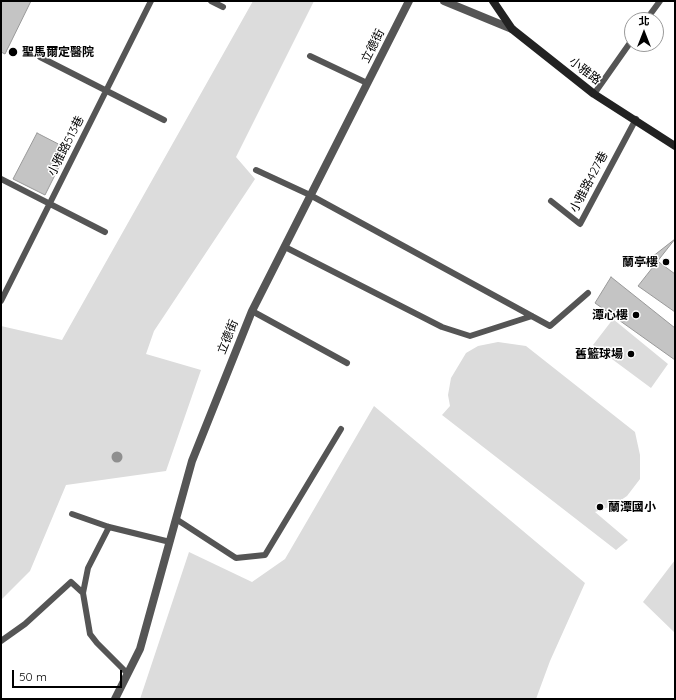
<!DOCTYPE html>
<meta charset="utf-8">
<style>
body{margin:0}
#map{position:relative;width:676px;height:700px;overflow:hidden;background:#fff;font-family:Quicksand,"Noto Sans TC",sans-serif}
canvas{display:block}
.frame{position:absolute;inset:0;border:2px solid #000;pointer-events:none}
.north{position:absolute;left:624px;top:12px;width:40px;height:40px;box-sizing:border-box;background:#fff;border:1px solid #999;border-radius:50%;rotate:0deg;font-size:11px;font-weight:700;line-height:16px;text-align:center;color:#000}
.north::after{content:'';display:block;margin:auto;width:14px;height:18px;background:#000;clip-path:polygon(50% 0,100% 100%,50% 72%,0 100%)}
.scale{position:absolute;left:12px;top:670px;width:110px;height:18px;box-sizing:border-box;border:2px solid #000;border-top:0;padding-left:5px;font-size:12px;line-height:14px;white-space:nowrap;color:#000;-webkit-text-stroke:3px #fff;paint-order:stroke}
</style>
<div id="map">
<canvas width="676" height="700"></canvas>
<div class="frame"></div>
<div class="north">北</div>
<div class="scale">50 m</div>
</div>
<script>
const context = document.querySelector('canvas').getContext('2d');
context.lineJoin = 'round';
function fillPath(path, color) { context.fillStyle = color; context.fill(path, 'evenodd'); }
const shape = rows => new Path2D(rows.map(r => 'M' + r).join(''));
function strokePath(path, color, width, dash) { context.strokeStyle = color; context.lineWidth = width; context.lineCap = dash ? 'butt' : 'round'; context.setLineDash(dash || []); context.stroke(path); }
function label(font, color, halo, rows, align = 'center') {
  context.font = font + ' Quicksand,"Noto Sans TC",sans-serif'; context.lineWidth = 3; context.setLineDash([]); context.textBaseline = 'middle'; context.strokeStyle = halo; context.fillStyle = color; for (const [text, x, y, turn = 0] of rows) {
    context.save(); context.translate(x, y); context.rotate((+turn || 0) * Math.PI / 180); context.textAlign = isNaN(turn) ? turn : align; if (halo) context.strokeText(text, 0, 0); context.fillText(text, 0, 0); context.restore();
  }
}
fillPath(shape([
 [253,1,314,1,236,157,255,179,154,331,146,354,201,370,166,471,66,485,30,571,1,600,1,326,62,340],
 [613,319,668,364,651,388,593,345],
 [498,342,526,346,635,432,640,455,640,479,627,496,612,506,595,512,628,540,616,550,442,415,450,406,448,395,451,378,466,353,478,346],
 [374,406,585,583,550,661,536,699,140,699,189,552,252,582,285,559],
 [675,560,675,633,643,602]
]), '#dcdcdc');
const building = shape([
 [1,1,31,1,5,54,1,52,1,1],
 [37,133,68,149,45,195,13,179,37,133],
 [675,239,675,274,652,257,675,239],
 [675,239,675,312,638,286,675,239],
 [611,277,675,328,675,360,595,303,611,277]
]);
fillPath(building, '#c4c4c4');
strokePath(building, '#999', 1);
strokePath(shape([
 [211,1,223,7],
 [646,20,660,1],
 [310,56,367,83],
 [40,57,164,120],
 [594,94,632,40],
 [256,170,310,195,550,326,588,293],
 [1,179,105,232],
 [551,201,580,224,636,119],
 [285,247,442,327,470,336,532,316],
 [1,301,151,1],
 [252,311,347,363],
 [72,514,109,527,170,542],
 [176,519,236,558,265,555,341,429],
 [83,593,90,634,97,643,127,673],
 [1,641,25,624,71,582,83,593,88,568,109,527]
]), '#555', 6);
strokePath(shape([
 [444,1,512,29],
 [115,699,140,649,192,461,252,311,409,1]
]), '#555', 8);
strokePath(shape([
 [493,1,512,29,594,94,675,146]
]), '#222', 8);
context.fillStyle = '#8f8f8f';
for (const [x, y] of [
 [117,457]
]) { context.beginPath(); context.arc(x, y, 5.5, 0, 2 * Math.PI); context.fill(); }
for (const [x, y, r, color] of [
 [13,52,5,"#000"],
 [666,262,4,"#000"],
 [636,315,4,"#000"],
 [631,354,4,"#000"],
 [600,507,4,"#000"]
]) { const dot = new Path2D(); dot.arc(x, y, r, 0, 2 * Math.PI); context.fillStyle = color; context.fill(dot); strokePath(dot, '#fff', 1.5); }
label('12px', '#000', '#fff', [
 ["立德街",373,46,-63],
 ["小雅路",585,71,38],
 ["小雅路513巷",66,146,-63],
 ["小雅路427巷",589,182,-62],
 ["立德街",228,337,-68]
]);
label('bold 12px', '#000', '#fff', [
 ["聖馬爾定醫院",22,52,"left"],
 ["蘭亭樓",658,262],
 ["潭心樓",628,315],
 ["舊籃球場",623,354],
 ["蘭潭國小",608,507,"left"]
], 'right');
</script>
